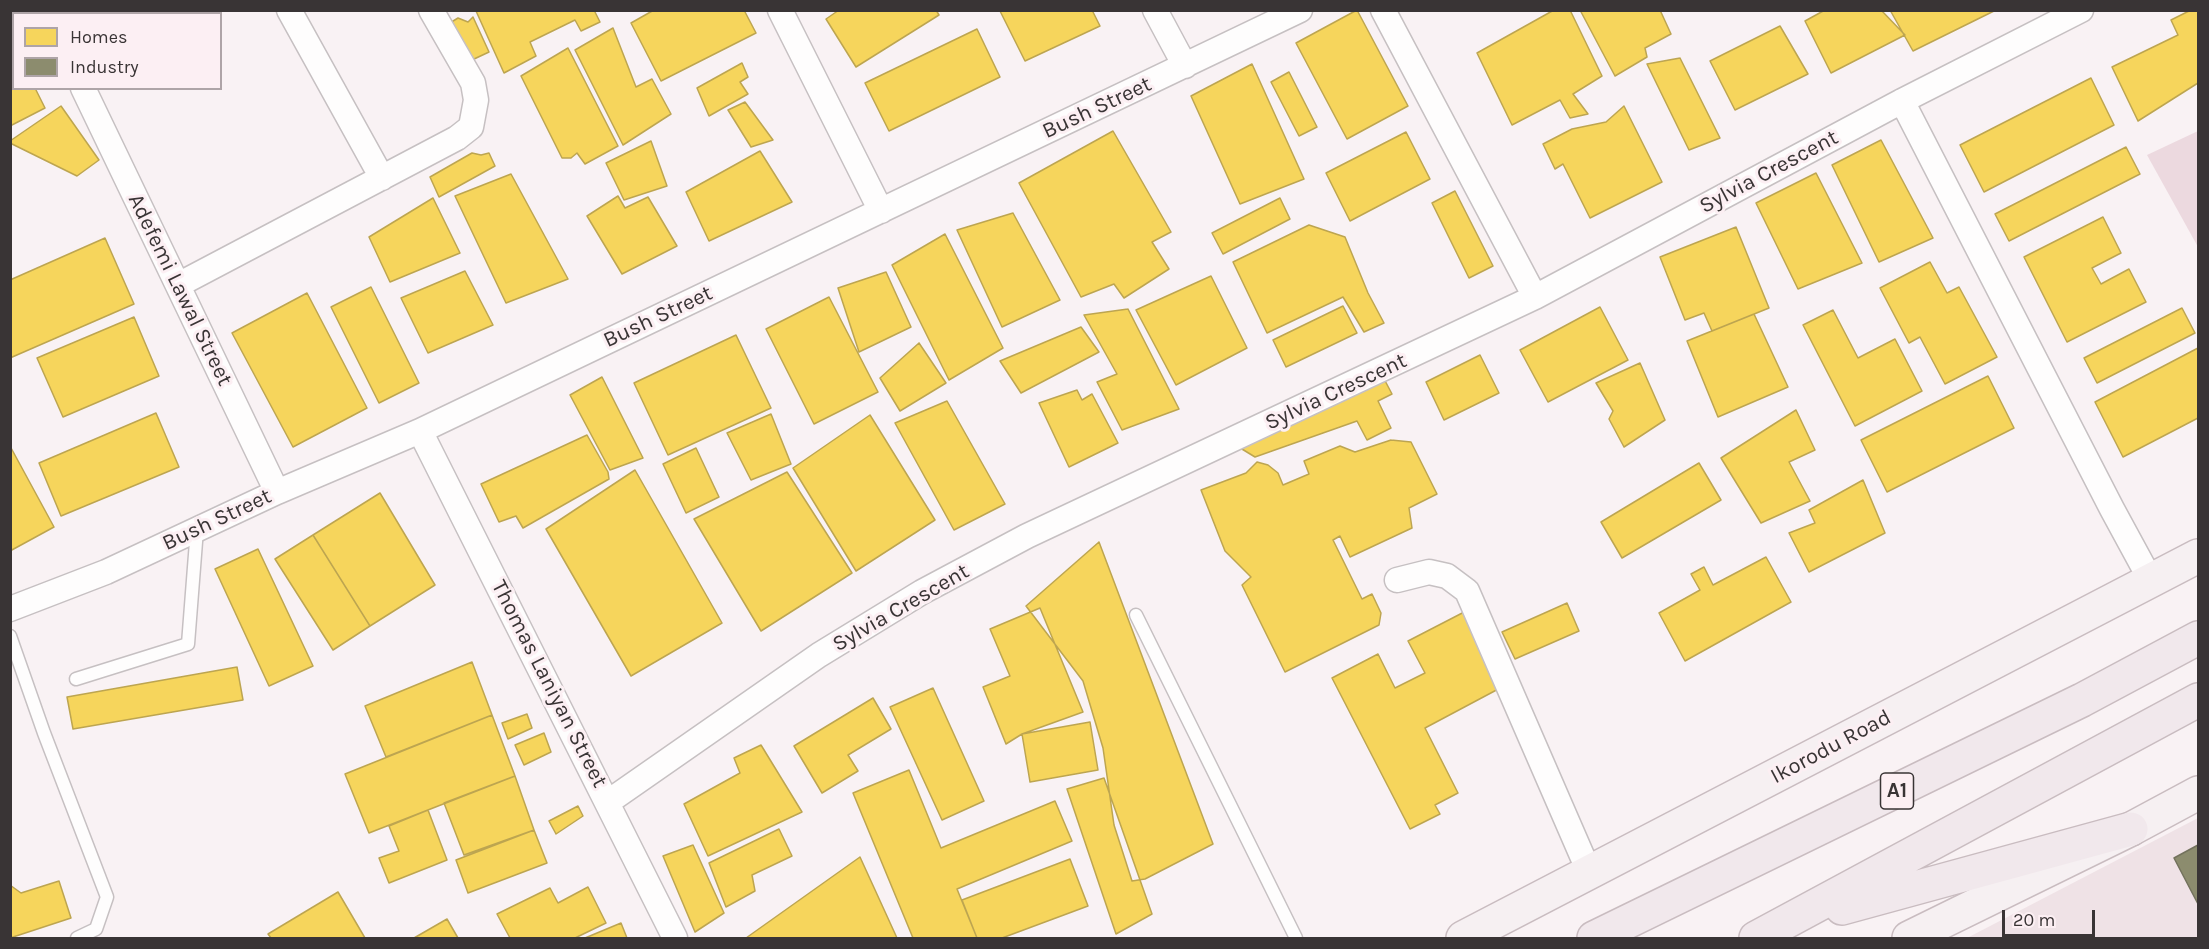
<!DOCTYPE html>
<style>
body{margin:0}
#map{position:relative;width:2209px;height:949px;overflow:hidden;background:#f9f2f4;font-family:Karla,sans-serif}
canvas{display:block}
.frame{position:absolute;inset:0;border:12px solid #393435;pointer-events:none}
.legend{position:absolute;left:12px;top:12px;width:210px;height:78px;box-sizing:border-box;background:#fceff3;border:2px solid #aea4a7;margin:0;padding:8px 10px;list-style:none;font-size:18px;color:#393435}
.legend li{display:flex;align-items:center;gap:12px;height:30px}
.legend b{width:30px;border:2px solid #aea4a7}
.scale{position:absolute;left:2002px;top:910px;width:93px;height:27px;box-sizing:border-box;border:3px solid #393435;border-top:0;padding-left:8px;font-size:18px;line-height:21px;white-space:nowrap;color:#393435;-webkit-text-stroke:4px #fceff3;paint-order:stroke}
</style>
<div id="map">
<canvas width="2209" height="949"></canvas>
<div class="frame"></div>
<ul class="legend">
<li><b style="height:16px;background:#f6d55c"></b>Homes</li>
<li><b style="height:16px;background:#8c8c6e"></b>Industry</li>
</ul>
<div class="scale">20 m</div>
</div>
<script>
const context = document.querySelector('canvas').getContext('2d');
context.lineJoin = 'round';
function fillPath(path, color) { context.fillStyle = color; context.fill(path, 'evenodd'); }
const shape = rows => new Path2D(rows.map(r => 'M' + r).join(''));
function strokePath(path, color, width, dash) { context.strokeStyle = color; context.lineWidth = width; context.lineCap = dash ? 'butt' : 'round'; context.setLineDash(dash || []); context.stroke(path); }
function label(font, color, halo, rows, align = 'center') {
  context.font = font + ' Karla,sans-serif'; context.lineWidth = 6; context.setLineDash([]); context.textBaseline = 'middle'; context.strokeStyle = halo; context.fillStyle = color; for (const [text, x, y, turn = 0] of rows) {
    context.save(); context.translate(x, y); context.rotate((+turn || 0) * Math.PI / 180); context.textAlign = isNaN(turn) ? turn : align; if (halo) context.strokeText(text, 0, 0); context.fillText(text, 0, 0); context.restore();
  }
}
fillPath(shape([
 [2198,818,2198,938,1967,938]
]), '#efe2e6');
fillPath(shape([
 [2198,131,2198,247,2147,155]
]), '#ecd9df');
const homes = shape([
 [78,10,97,10,90,14,80,14,78,10],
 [594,10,600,22,581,31,575,20,530,42,536,56,504,73,476,11,594,10],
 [654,10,744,10,756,33,661,81,631,23,654,10],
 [839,10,936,10,939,15,856,67,826,19,839,10],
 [1092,10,1100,26,1025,61,1000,11,1092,10],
 [1357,10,1408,106,1347,139,1296,43,1357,10],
 [1554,10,1570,10,1602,76,1573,94,1588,114,1570,118,1560,100,1512,125,1477,53,1554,10],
 [1580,10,1660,10,1671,34,1645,48,1647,57,1615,76,1580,10],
 [1825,10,1881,10,1905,35,1831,73,1805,21,1825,10],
 [1890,10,1996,10,1913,51,1890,10],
 [2191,10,2198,10,2198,83,2138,121,2112,67,2178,35,2171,20,2191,10],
 [473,17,489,52,472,60,445,26,458,18,468,22,473,17],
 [1780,26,1808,74,1735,110,1710,61,1780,26],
 [613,28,636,87,652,79,671,114,623,145,575,50,613,28],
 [977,29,1000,77,889,131,865,83,977,29],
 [10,42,14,47,14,88,35,88,45,108,10,126,10,42],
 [568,48,618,146,585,164,577,153,571,158,562,158,521,76,568,48],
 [1680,58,1720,138,1689,150,1647,64,1680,58],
 [742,63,748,77,740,82,748,94,709,116,697,88,742,63],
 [1252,64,1304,179,1240,204,1191,96,1252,64],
 [1289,72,1317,127,1299,136,1271,82,1289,72],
 [2091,78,2114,125,1984,192,1960,145,2091,78],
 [745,102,773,140,751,147,728,110,745,102],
 [61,106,99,160,77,176,10,143,10,141,61,106],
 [1624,106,1662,182,1590,218,1563,164,1555,169,1543,144,1572,129,1606,122,1624,106],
 [1113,131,1171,232,1152,242,1169,269,1124,298,1114,284,1081,297,1019,183,1113,131],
 [1406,132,1430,179,1350,221,1326,173,1406,132],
 [1881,140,1933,238,1879,262,1832,165,1881,140],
 [651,141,667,186,624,200,606,163,651,141],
 [2126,147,2140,174,2009,241,1995,214,2126,147],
 [760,151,792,202,709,241,686,192,760,151],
 [472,153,481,155,489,153,495,166,439,197,430,177,472,153],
 [1816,173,1862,263,1798,289,1756,203,1816,173],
 [511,174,568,279,506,303,455,196,511,174],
 [1455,191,1493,266,1469,278,1432,203,1455,191],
 [618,196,625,208,648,197,677,246,622,274,587,216,618,196],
 [433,198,460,253,390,282,369,237,433,198],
 [1280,198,1290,219,1223,254,1212,233,1280,198],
 [1013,213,1060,300,1002,327,957,230,1013,213],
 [2103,217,2121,253,2092,268,2101,284,2129,269,2146,302,2067,342,2024,257,2103,217],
 [1309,225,1345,237,1368,293,1384,323,1364,332,1343,297,1267,333,1233,262,1309,225],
 [1736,227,1769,308,1712,331,1704,313,1685,320,1660,257,1736,227],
 [945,234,1003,348,949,380,892,265,945,234],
 [105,238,134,304,10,358,10,280,105,238],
 [1930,262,1947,293,1959,287,1997,357,1945,384,1920,337,1909,343,1880,288,1930,262],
 [465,271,493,325,428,353,401,298,465,271],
 [886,272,911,327,859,352,838,288,886,272],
 [1211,276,1247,348,1176,385,1136,310,1211,276],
 [371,287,419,383,379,403,331,307,371,287],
 [307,293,367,408,293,447,232,333,307,293],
 [829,297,878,392,814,424,766,329,829,297],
 [1343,306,1357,333,1286,367,1273,340,1343,306],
 [1600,307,1628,360,1548,402,1520,350,1600,307],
 [2182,308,2195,333,2097,383,2084,358,2182,308],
 [1128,309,1179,409,1122,430,1097,382,1117,374,1084,315,1128,309],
 [1833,310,1858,358,1895,339,1922,391,1855,426,1803,325,1833,310],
 [1754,314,1788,387,1718,417,1687,341,1754,314],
 [134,317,159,376,63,417,37,358,134,317],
 [1081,327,1099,352,1021,393,1000,361,1081,327],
 [736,335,771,408,668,455,634,383,736,335],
 [919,343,946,383,900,411,880,378,919,343],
 [2198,348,2198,418,2123,457,2095,402,2198,348],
 [1480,355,1499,393,1444,420,1426,382,1480,355],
 [1640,363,1665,420,1624,447,1609,419,1613,411,1596,383,1640,363],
 [1382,375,1392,394,1378,401,1391,428,1367,440,1357,421,1255,457,1237,446,1382,375],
 [1988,376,2014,428,1887,492,1861,440,1988,376],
 [602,377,643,458,610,470,570,395,602,377],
 [1077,390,1082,400,1092,394,1118,443,1069,467,1039,403,1077,390],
 [947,401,1005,504,954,530,895,423,947,401],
 [1796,410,1815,450,1789,462,1810,501,1761,523,1721,458,1796,410],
 [156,413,179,467,61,516,39,463,156,413],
 [771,414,791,464,751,480,727,433,771,414],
 [870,415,935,520,856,571,793,468,870,415],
 [587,435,608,472,609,479,523,528,516,516,499,522,481,484,587,435],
 [1391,440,1411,442,1437,494,1409,508,1412,528,1350,557,1340,536,1333,540,1362,599,1372,594,1381,613,1379,625,1285,672,1242,585,1251,577,1225,551,1201,490,1246,473,1257,462,1268,465,1278,473,1283,485,1309,474,1304,461,1340,446,1355,452,1391,440],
 [10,446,54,527,10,551,10,446],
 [696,448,719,497,686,513,663,464,696,448],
 [1699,463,1721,500,1622,558,1601,522,1699,463],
 [635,470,722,623,631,676,546,529,635,470],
 [787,472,852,573,761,631,694,519,787,472],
 [1863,480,1885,533,1809,572,1789,533,1815,523,1809,510,1863,480],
 [380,493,435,585,370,626,313,535,380,493],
 [313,535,370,626,333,650,275,559,313,535],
 [1099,542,1213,844,1145,879,1132,881,1114,825,1103,748,1083,681,1026,606,1099,542],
 [258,549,313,666,269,686,215,569,258,549],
 [1766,557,1791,602,1685,661,1659,613,1700,590,1691,574,1704,567,1713,585,1766,557],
 [1567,603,1579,631,1515,659,1502,632,1567,603],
 [1040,608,1083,712,1022,734,1006,744,983,687,1010,676,990,629,1040,608],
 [1470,609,1504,686,1425,728,1458,793,1435,805,1440,814,1410,829,1332,678,1378,654,1395,688,1425,673,1408,641,1470,609],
 [472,662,492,715,386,757,365,706,472,662],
 [237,667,243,700,73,729,67,697,237,667],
 [933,688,984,801,942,820,890,707,933,688],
 [873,698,891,729,848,755,858,771,822,793,794,746,873,698],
 [527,714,532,728,508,739,502,723,527,714],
 [492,715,515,776,369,833,345,774,492,715],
 [1090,722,1098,770,1030,782,1022,734,1090,722],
 [544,733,551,752,524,765,515,745,544,733],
 [761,745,802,812,708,856,684,804,740,773,734,758,761,745],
 [909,770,941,848,1055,801,1072,841,957,889,977,938,913,938,853,793,909,770],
 [515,776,534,830,464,855,444,803,515,776],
 [1104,778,1152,914,1116,934,1067,789,1104,778],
 [578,806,583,816,556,834,549,821,578,806],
 [428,810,447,860,389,883,379,858,399,851,389,826,428,810],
 [779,829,792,856,752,875,755,891,726,907,709,863,779,829],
 [534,830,547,863,468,893,456,860,534,830],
 [693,845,724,913,695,932,663,856,693,845],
 [860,857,897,938,746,938,860,857],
 [1070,859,1088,906,1002,938,977,938,962,900,1070,859],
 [59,881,71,918,10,938,10,885,21,893,59,881],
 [588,887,606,923,575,938,510,938,497,914,550,888,558,903,588,887],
 [338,892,365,938,271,938,268,934,338,892],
 [447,919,458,938,414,938,447,919],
 [621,923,627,938,585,938,621,923]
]);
fillPath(homes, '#f6d55c');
strokePath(homes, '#bda550', 1.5);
const industry = shape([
 [2198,845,2198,904,2174,858,2198,845]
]);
fillPath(industry, '#8c8c6e');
strokePath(industry, '#73725d', 1.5);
const lane = shape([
 [1136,615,1296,938],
 [10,636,44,733,107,897,96,929,77,938],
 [76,679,188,644,197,529]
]);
const street = shape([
 [46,10,47,14],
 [289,10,382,178],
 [780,10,881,211],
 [1155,10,1185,66],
 [1383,10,1535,297],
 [201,14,207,10],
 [83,88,277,492],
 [1902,101,2112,509,2150,579],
 [178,285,457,138,471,127,476,100,473,83,431,10],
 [420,431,675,938],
 [1397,580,1429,572,1447,576,1467,591,1590,874],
 [10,609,106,572,277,492,420,431,1300,10],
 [608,802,819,655,922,592,1027,536,1535,297,1902,101,2081,10]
]);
const primary = shape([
 [1463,938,2198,556],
 [1909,938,2131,829,2198,793]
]);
const highway = shape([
 [1842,908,2131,829],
 [1594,938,2082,700,2198,638],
 [1756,938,2198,700]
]);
strokePath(lane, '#c6c0c2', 15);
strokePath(street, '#c6c0c2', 27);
strokePath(primary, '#c9bcc0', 36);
strokePath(highway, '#c9bcc0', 36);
strokePath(lane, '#fefdfd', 12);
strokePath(street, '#fefdfd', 24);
strokePath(primary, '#f6f0f2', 33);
strokePath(highway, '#f1e8ec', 33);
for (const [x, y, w] of [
 [1897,791,33]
]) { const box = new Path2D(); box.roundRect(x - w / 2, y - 18, w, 36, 4.5); context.fillStyle = '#fceff3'; context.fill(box); strokePath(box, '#393435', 1.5); }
label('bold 21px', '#393435', null, [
 ["A1",1897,791]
]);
label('22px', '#393435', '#fceff3', [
 ["Bush Street",1097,108,-25],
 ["Sylvia Crescent",1769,172,-28],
 ["Adefemi Lawal Street",180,290,64],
 ["Bush Street",658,317,-25],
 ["Sylvia Crescent",1336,392,-25],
 ["Bush Street",217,520,-25],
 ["Sylvia Crescent",901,608,-30],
 ["Thomas Laniyan Street",549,684,63],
 ["Ikorodu Road",1831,747,-28]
]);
</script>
